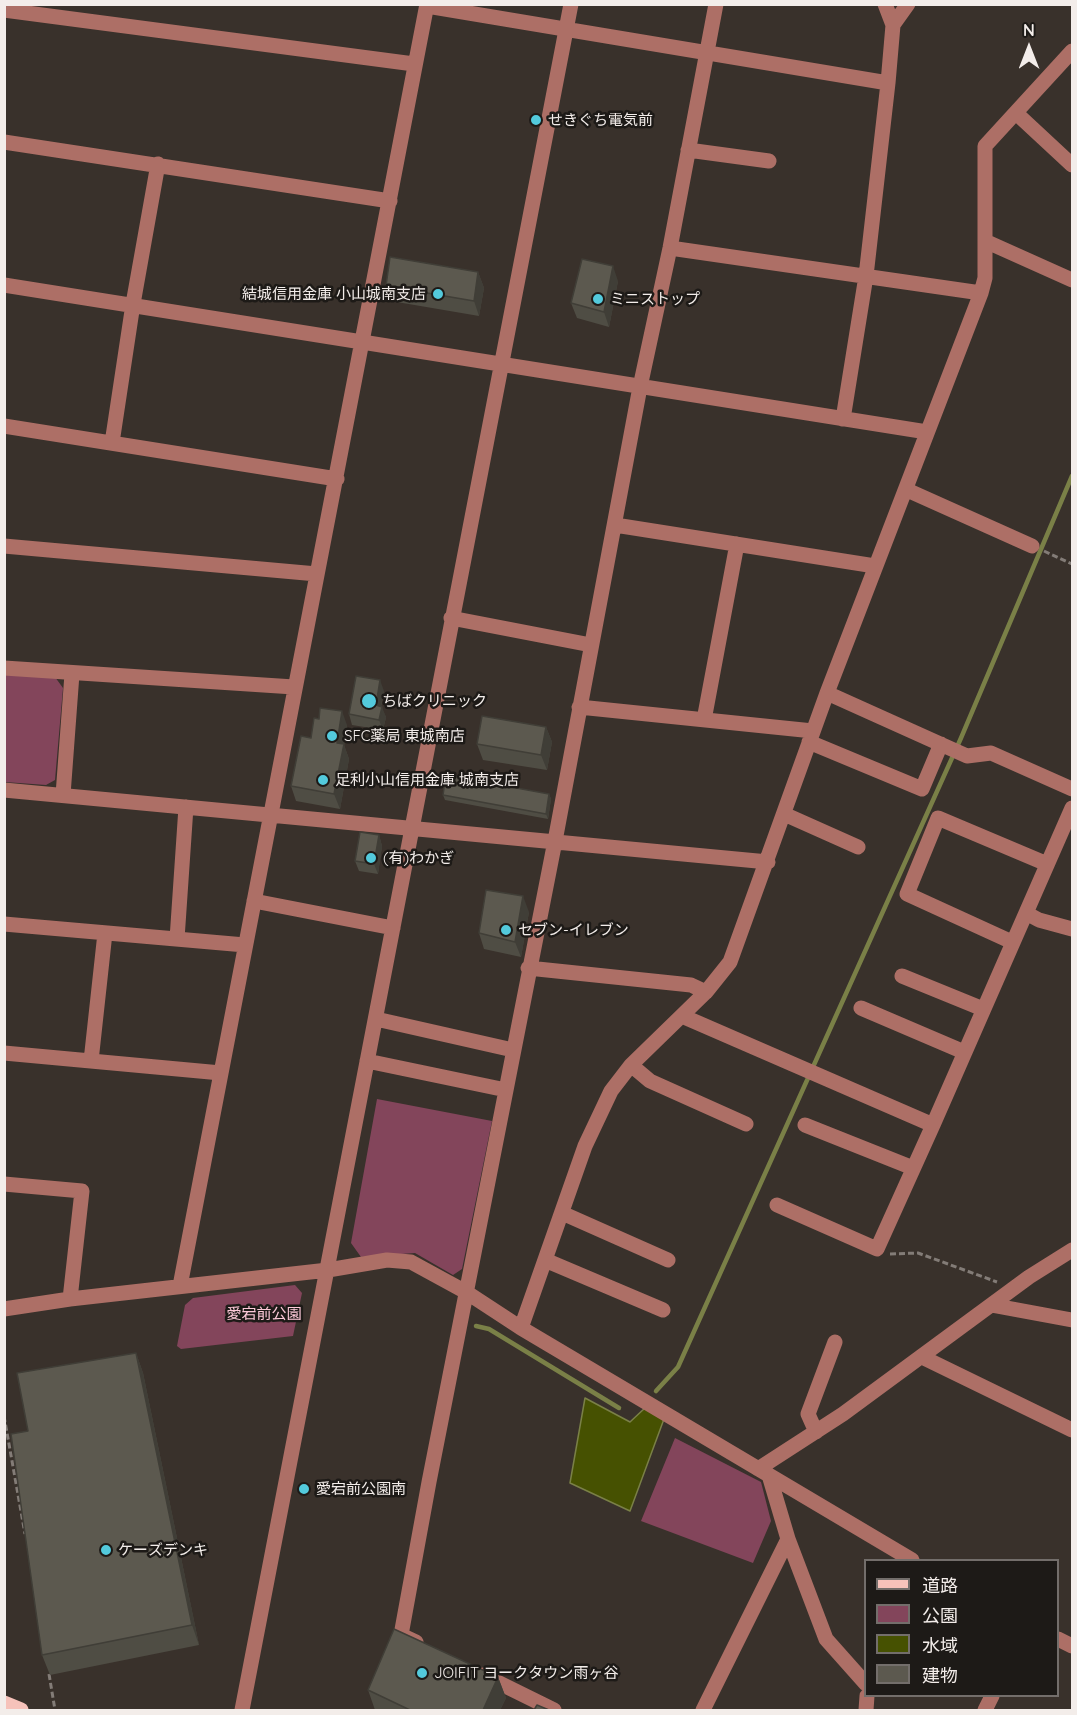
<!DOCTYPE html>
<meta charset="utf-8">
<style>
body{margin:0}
#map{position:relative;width:1077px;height:1715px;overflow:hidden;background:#39312b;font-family:Quicksand,"Noto Sans JP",sans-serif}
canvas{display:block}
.frame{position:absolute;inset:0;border:6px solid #f3edea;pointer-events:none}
.legend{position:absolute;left:864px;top:1559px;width:195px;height:138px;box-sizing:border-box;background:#1d1a17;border:2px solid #736e6b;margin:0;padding:8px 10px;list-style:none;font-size:18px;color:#f3edea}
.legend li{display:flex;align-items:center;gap:12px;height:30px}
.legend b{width:30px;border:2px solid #736e6b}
.north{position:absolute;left:999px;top:18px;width:60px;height:60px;-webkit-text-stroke:4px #1d1a17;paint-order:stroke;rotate:0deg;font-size:16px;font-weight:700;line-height:24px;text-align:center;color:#f3edea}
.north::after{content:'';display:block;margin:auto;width:21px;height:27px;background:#f3edea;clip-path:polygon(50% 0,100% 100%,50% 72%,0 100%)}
</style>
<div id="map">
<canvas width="1077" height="1715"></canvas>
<div class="frame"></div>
<ul class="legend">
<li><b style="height:8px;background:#f6c2ba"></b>道路</li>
<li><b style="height:16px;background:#83455b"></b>公園</li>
<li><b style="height:16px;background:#465101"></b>水域</li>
<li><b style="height:16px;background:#5c594f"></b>建物</li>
</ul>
<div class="north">N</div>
</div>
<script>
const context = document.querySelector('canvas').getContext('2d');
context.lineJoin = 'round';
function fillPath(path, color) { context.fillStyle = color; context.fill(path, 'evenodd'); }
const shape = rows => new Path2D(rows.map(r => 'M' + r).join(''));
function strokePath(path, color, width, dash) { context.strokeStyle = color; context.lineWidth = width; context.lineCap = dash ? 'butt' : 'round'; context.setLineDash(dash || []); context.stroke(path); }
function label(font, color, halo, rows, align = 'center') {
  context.font = font + ' Quicksand,"Noto Sans JP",sans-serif'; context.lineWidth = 5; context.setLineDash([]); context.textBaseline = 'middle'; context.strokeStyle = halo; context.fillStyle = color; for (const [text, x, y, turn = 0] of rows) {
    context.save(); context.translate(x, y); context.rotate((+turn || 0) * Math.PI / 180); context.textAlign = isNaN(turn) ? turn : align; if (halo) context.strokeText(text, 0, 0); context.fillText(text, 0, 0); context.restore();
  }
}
fillPath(shape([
 [4,674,55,677,63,688,55,780,46,785,5,782],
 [377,1099,492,1121,462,1269,453,1275,415,1253,361,1257,351,1243],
 [295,1285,302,1293,293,1336,181,1349,177,1346,185,1305,193,1298],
 [675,1438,761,1482,771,1521,753,1563,641,1521]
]), '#83455b');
const water = shape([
 [585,1398,630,1422,646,1407,664,1419,630,1511,570,1483,585,1398]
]);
fillPath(water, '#465101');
strokePath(water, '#7a8047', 1.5);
strokePath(shape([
 [476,1326,489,1329,619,1408],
 [656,1391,678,1367,961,738,1072,476]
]), '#7a8047', 4.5);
strokePath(shape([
 [1044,551,1072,564],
 [890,1254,918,1253,997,1282],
 [4,1416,25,1534],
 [49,1674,55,1710]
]), '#837c77', 3, [6, 3]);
strokePath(shape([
 [427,6,888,83],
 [4,10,414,64],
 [893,25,908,4],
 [1016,113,1072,165],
 [4,142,390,201],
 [688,150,769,161],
 [985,241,1072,280],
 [670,248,981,293],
 [4,285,927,432],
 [843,419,866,276,888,83,893,25,885,4],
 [4,426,337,479],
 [112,443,133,304,158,164],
 [907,490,1032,546],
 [615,525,875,566],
 [4,546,317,574],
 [451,618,591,645],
 [4,668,294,687],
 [827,693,967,756,991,753,1072,789],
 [579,707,813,731],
 [704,720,737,544],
 [809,742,922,789,941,744],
 [4,790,768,862],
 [63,795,72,674],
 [784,814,858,847],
 [254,901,393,928],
 [1026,913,1039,920,1072,929],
 [4,924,245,945],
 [177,939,186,807],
 [1012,942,907,894,938,818,1047,864],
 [528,968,691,985,706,992],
 [902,976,983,1009],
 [861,1008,964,1052],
 [682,1016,933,1125,1072,808],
 [376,1019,513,1050],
 [4,1053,221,1073],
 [91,1061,105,933],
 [367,1061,506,1090],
 [631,1065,650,1081,746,1124],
 [805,1125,913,1168],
 [4,1184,82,1191,70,1299],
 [777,1205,877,1249,933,1125],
 [562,1213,668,1260],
 [545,1260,663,1310],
 [180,1286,427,4],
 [991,1305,1072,1320],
 [4,1309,70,1299,328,1270,387,1260,411,1262,466,1292,521,1328,912,1560],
 [521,1328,585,1146,611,1091,631,1065,706,992,730,962,827,693,981,293,985,278,985,146,1072,51],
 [922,1357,1072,1430],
 [816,1432,808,1414,835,1342],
 [758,1469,843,1414,1029,1277,1072,1250],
 [769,1475,788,1539,826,1639,866,1684],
 [1058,1639,1072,1646],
 [416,1642,401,1635,429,1482,555,841,640,387,670,248,716,4],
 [483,1675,554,1710],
 [242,1710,571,4],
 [703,1710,788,1539],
 [866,1710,867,1696],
 [985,1710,992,1696]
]), '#ad6f66', 15);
strokePath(shape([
 [4,1703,21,1710]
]), '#f6c2ba', 15);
fillPath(shape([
 [478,272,484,288,479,316,391,301,386,286],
 [618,281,609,327,577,318,571,303],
 [384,691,381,707,386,717,383,730,352,725,349,714],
 [347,725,344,745,349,759,340,809,296,801,291,786,311,738],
 [546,727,552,742,547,770,483,760,477,744],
 [549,794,551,799,548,819,445,800,443,795],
 [379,835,382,846,378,874,359,871,355,861],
 [529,912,521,957,484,949,479,933],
 [136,1353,143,1373,199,1645,50,1675,42,1655],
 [498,1677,506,1698,500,1710,375,1710,368,1690]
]), '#4f4d44');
fillPath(shape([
 [613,266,618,281,609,327,604,312],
 [478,272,484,288,479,316,474,301],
 [380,680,384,691,379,716,376,705],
 [382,707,386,717,383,730,379,720],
 [342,711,347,725,344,745,349,759,340,809,334,794,337,743],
 [546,727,552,742,547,770,541,755],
 [549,794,551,799,548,819,546,814],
 [379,835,382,846,378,874,374,864],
 [523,896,529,912,521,957,515,942],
 [136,1353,143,1373,199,1645,192,1625],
 [498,1677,506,1698,500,1710,483,1710]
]), '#403e37');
const building = shape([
 [390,257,478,272,474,301,386,286,390,257],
 [582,259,613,266,604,312,571,303,582,259],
 [356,676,380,680,376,705,382,707,379,720,349,714,356,676],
 [320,708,342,711,337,743,344,744,334,794,291,786,301,736,311,738,314,718,319,719,320,708],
 [482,716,546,727,541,755,477,744,482,716],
 [446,775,549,794,546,814,443,795,446,775],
 [360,832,379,835,374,864,355,861,360,832],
 [486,890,523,896,515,942,479,933,486,890],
 [136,1353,192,1625,42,1655,11,1434,28,1431,17,1373,136,1353],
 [394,1629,498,1677,483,1710,410,1710,368,1690,394,1629],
 [537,1705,549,1710,534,1710,537,1705]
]);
fillPath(building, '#5c594f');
strokePath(building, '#403e37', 1.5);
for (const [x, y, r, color] of [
 [536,120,6,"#53cadc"],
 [438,294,6,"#53cadc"],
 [598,299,6,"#53cadc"],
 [369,701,8,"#53cadc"],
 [332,736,6,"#53cadc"],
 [323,780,6,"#53cadc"],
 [371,858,6,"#53cadc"],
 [506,930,6,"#53cadc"],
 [304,1489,6,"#53cadc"],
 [106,1550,6,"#53cadc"],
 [422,1673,6,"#53cadc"]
]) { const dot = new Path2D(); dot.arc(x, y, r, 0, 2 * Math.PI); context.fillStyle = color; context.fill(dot); strokePath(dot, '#1d1a17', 2); }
label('15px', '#f3edea', '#1d1a17', [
 ["せきぐち電気前",548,120],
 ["結城信用金庫 小山城南支店",426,294,"right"],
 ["ミニストップ",610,299],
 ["ちばクリニック",382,701],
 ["SFC薬局 東城南店",344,736],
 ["足利小山信用金庫 城南支店",335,780],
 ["(有)わかぎ",383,858],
 ["セブン-イレブン",518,930],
 ["愛宕前公園南",316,1489],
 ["ケーズデンキ",118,1550],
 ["JOIFIT ヨークタウン雨ヶ谷",434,1673]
], 'left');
label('15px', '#fdcad9', '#1d1a17', [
 ["愛宕前公園",264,1314]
]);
</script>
